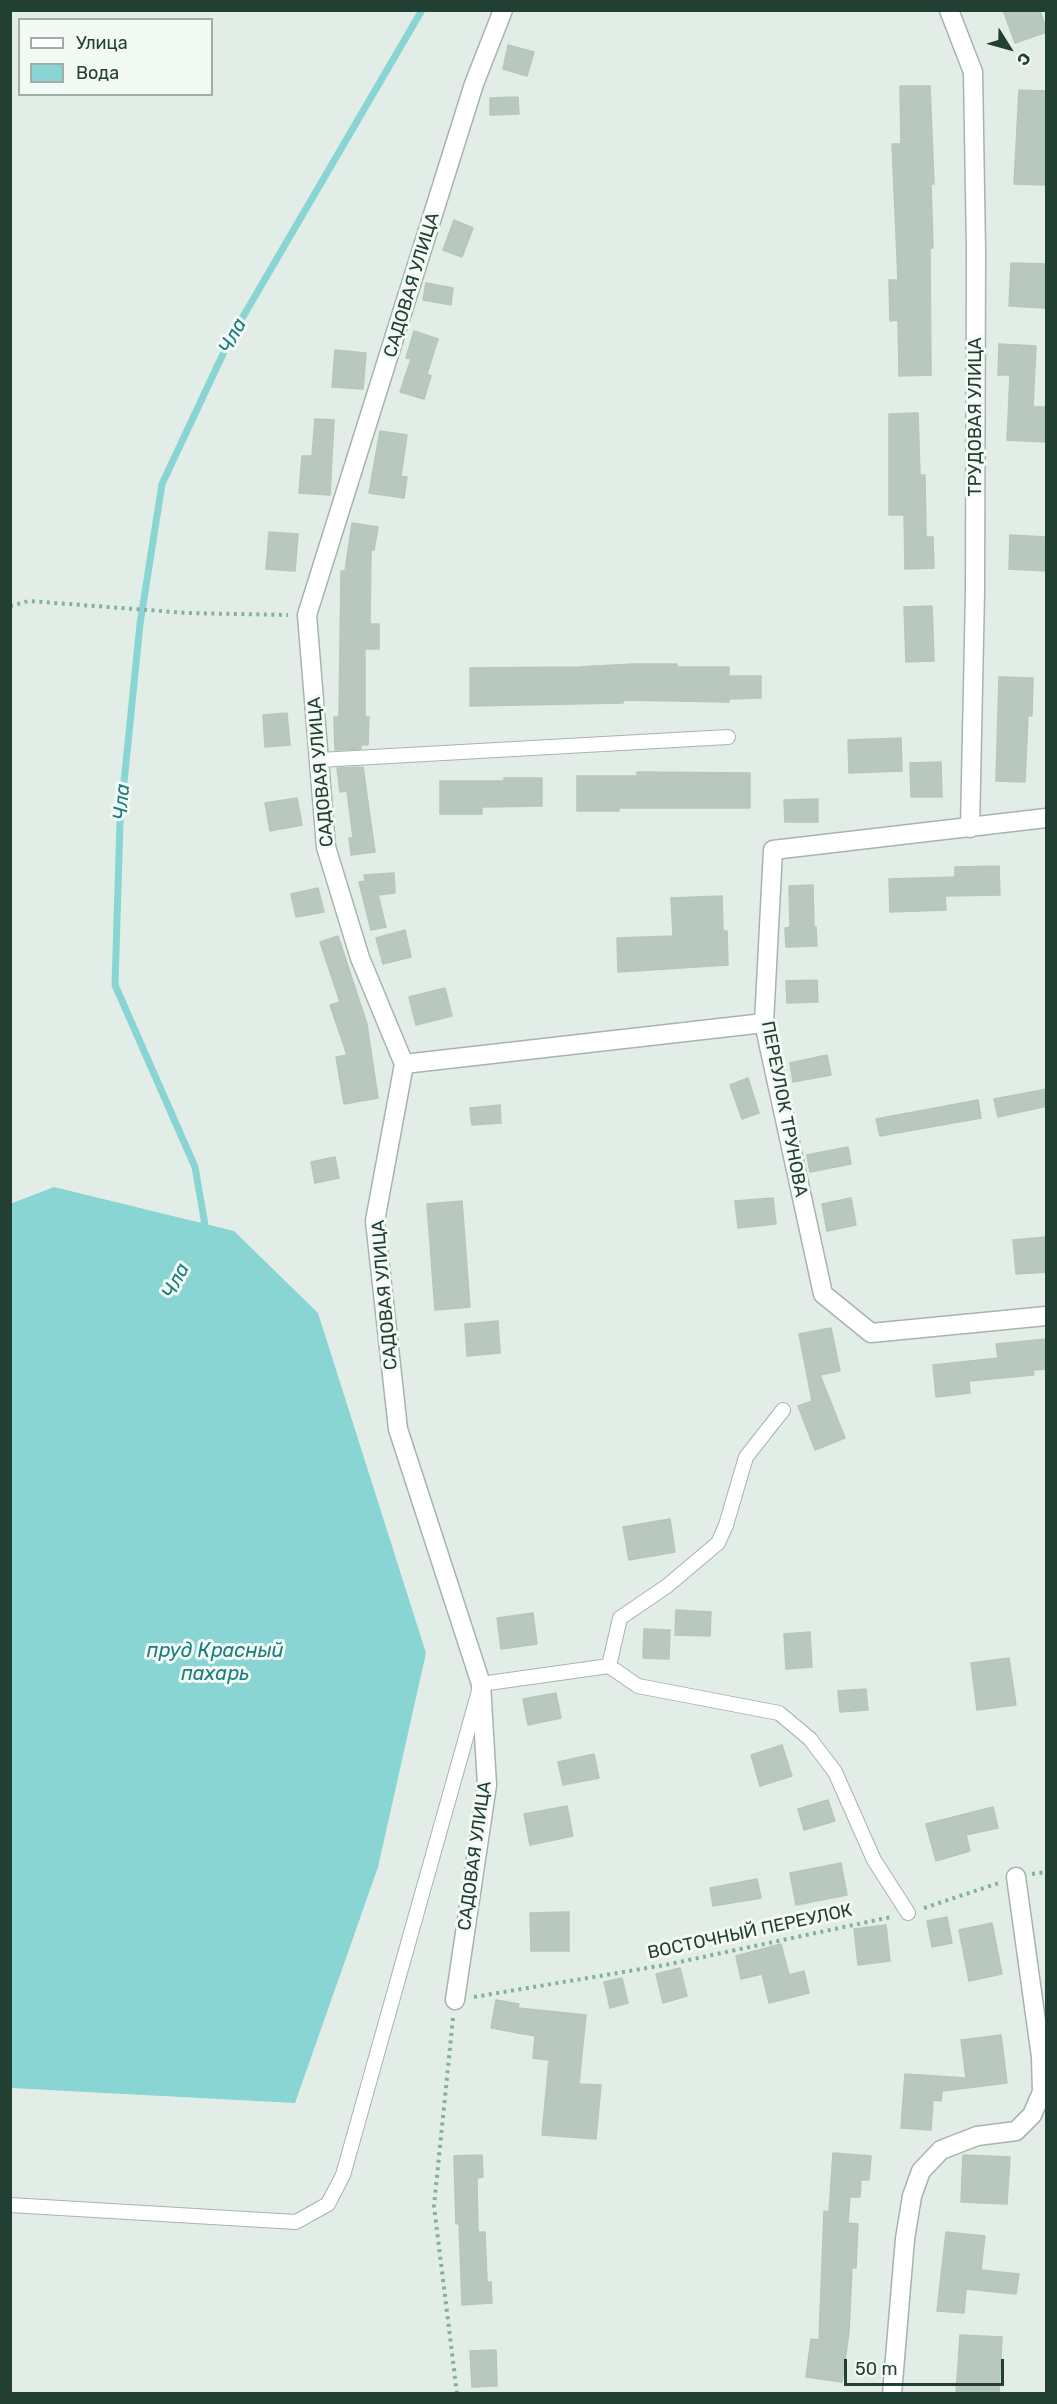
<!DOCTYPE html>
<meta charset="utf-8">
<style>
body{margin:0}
#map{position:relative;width:1057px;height:2404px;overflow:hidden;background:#e3ede7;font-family:Rubik,sans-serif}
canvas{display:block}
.frame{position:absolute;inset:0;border:12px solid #213f32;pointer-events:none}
.legend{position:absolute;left:18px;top:18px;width:195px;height:78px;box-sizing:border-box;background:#f3f9f5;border:2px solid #9fafa7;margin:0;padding:8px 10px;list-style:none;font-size:18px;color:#213f32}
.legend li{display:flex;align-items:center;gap:12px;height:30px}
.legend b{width:30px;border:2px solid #9fafa7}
.north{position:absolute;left:979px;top:18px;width:60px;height:60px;-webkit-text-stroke:4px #f3f9f5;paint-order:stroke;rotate:127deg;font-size:16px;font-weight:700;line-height:24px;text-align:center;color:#213f32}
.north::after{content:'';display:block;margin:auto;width:21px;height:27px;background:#213f32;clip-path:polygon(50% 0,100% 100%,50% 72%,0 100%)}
.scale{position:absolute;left:844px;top:2359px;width:160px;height:27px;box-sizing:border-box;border:3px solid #213f32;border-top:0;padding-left:8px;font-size:18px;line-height:21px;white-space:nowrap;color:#213f32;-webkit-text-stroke:4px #f3f9f5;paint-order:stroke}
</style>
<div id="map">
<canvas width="1057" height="2404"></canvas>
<div class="frame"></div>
<ul class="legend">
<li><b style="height:8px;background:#fff"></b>Улица</li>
<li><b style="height:16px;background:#88d5d3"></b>Вода</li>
</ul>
<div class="north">С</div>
<div class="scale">50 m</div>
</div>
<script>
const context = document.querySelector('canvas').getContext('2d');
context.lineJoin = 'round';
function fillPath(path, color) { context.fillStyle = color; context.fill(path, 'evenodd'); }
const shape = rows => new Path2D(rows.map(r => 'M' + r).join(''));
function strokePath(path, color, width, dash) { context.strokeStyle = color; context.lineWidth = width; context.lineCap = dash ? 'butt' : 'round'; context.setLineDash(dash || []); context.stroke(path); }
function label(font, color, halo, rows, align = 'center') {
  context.font = font + ' Rubik,sans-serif'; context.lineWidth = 6; context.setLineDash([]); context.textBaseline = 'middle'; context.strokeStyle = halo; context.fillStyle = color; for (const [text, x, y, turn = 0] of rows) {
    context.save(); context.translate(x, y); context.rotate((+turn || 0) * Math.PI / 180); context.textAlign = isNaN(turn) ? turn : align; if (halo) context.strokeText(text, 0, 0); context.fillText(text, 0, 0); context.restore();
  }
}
fillPath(shape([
 [54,1187,234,1231,318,1313,426,1653,378,1867,295,2103,11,2088,10,1204]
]), '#88d5d3');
strokePath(shape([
 [201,1233,205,1225,195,1167,115,985,120,822,140,624,162,484,230,339,422,10]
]), '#88d5d3', 7);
const building = shape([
 [1003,10,1040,10,1047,32,1015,43,1003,10],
 [508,45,534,52,527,76,503,69,508,45],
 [900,86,930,86,934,184,931,184,933,248,930,248,931,375,899,376,898,320,890,321,889,280,898,280,892,144,901,144,900,86],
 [1019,90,1047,91,1047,185,1014,184,1019,90],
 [518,97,519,114,490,115,490,98,518,97],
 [454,220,473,228,462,257,443,250,454,220],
 [1011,263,1047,264,1045,308,1009,306,1011,263],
 [426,283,453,288,451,305,423,300,426,283],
 [414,331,438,339,427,374,431,376,424,399,400,392,411,359,406,358,414,331],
 [999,344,1036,346,1033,407,1047,407,1047,442,1007,440,1010,375,998,375,999,344],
 [335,350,366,353,363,389,332,387,335,350],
 [918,413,920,475,925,475,926,537,933,537,934,568,905,569,904,515,889,515,889,414,918,413],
 [315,419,334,420,330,495,299,493,302,456,312,456,315,419],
 [380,431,407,435,401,476,407,477,404,498,369,493,380,431],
 [352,523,378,527,374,550,371,550,370,624,379,624,379,649,365,649,365,717,369,717,368,745,361,745,361,749,335,750,334,717,339,717,341,571,345,571,352,523],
 [269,532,298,534,295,571,266,569,269,532],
 [1010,535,1047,537,1047,571,1009,569,1010,535],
 [932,606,934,661,906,662,904,607,932,606],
 [633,664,677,664,677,667,729,667,729,676,761,676,761,698,729,699,729,702,623,700,623,703,470,706,470,668,579,667,633,664],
 [999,677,1033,678,1032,716,1028,716,1025,782,996,781,999,677],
 [287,713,290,745,265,747,263,715,287,713],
 [901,738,902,771,849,773,848,740,901,738],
 [941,762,942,797,911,797,910,763,941,762],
 [363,767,375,852,351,855,349,838,353,838,347,791,340,792,337,768,363,767],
 [637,772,750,773,750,808,619,808,619,811,577,811,577,776,637,776,637,772],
 [504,778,542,778,542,806,482,807,482,814,440,814,440,781,504,781,504,778],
 [297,798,302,825,270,831,265,803,297,798],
 [818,799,818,822,785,822,784,800,818,799],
 [999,866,1000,895,945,896,946,910,890,912,889,879,955,877,955,867,999,866],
 [394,873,395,893,378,895,386,927,371,930,359,882,365,881,364,875,394,873],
 [813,885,814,927,816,927,817,946,786,947,785,928,790,927,789,886,813,885],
 [318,888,324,912,296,917,291,894,318,888],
 [722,896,723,931,727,931,728,965,618,972,617,938,673,936,671,898,722,896],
 [405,930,411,957,383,964,376,938,405,930],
 [338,936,367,1024,378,1098,344,1104,336,1057,347,1055,330,1005,340,1002,320,942,338,936],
 [817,980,818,1002,787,1003,786,981,817,980],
 [445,988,452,1016,416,1025,409,997,445,988],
 [827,1055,831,1075,793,1082,790,1063,827,1055],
 [748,1078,759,1113,742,1119,730,1085,748,1078],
 [1047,1089,1047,1106,998,1117,994,1099,1047,1089],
 [978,1100,981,1118,880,1136,876,1119,978,1100],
 [500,1105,501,1123,472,1125,470,1108,500,1105],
 [848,1147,851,1164,810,1172,807,1155,848,1147],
 [335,1157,339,1178,315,1183,311,1162,335,1157],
 [773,1198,776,1224,738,1228,735,1201,773,1198],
 [851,1198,856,1225,827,1231,822,1204,851,1198],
 [462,1201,470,1307,435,1310,427,1204,462,1201],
 [1047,1237,1047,1272,1016,1274,1013,1240,1047,1237],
 [498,1321,500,1353,467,1356,465,1324,498,1321],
 [831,1328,840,1371,820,1375,845,1438,815,1450,798,1406,812,1401,799,1334,831,1328],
 [1047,1339,1047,1369,1033,1370,1034,1375,969,1381,970,1393,936,1397,933,1365,998,1358,996,1344,1047,1339],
 [670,1519,675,1552,629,1560,623,1527,670,1519],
 [676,1610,711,1612,710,1636,675,1635,676,1610],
 [533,1613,537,1644,501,1649,497,1618,533,1613],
 [644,1629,670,1630,669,1659,643,1658,644,1629],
 [810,1632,812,1667,786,1669,784,1634,810,1632],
 [1009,1658,1016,1705,977,1710,971,1663,1009,1658],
 [866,1689,868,1710,840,1712,838,1691,866,1689],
 [556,1693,561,1718,528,1725,523,1699,556,1693],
 [782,1745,792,1776,760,1786,751,1755,782,1745],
 [594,1754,599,1778,563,1785,558,1762,594,1754],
 [828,1800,835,1821,804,1830,798,1809,828,1800],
 [567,1806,573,1836,530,1845,524,1814,567,1806],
 [993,1807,998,1828,966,1835,970,1851,936,1861,926,1824,993,1807],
 [841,1863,847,1895,796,1905,790,1873,841,1863],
 [757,1879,761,1898,713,1906,710,1888,757,1879],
 [569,1912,569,1951,531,1951,530,1913,569,1912],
 [947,1917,952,1943,932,1947,927,1921,947,1917],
 [992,1923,1002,1974,969,1981,959,1930,992,1923],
 [886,1925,890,1961,858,1965,854,1929,886,1925],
 [781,1944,789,1975,804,1971,809,1993,769,2003,762,1974,741,1979,736,1956,781,1944],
 [680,1968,687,1996,663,2003,656,1974,680,1968],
 [622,1978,628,2003,610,2008,604,1982,622,1978],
 [496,2000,519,2004,518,2008,586,2015,579,2084,601,2085,596,2139,542,2135,549,2060,533,2058,535,2036,491,2028,496,2000],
 [1001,2035,1007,2083,942,2091,941,2101,933,2100,931,2130,901,2128,905,2074,966,2078,961,2040,1001,2035],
 [833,2153,871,2156,869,2180,861,2180,860,2197,850,2197,848,2223,858,2224,856,2268,852,2268,849,2332,842,2382,806,2377,811,2339,819,2340,824,2211,829,2212,833,2153],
 [482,2155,483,2177,477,2178,478,2232,485,2232,487,2282,491,2282,492,2303,462,2305,459,2223,456,2224,454,2156,482,2155],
 [963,2155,1010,2157,1007,2204,961,2202,963,2155],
 [946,2232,985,2236,981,2270,1019,2274,1016,2294,966,2289,964,2313,937,2311,946,2232],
 [960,2335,1002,2337,999,2394,956,2394,960,2335],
 [496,2350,497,2386,472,2387,470,2351,496,2350]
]);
fillPath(building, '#b8c8bf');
strokePath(building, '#b5c7bc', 1.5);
const lane = shape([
 [319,760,728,737],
 [609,1666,620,1618,667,1586,718,1543,726,1525,746,1457,783,1410],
 [10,2205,296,2222,328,2204,343,2175,481,1684,609,1666,638,1686,779,1713,810,1739,835,1772,874,1860,908,1913]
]);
const street = shape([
 [949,10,973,72,976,251,975,592,970,828],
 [1046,818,773,850,764,1023,823,1294,871,1333,1046,1316],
 [404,1064,764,1023],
 [455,2000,487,1785,481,1684,398,1429,375,1221,404,1064,360,958,326,847,307,615,474,84,503,10],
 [892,2394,905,2239,912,2196,921,2171,941,2150,977,2136,1016,2131,1032,2115,1042,2092,1041,2057,1016,1877]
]);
strokePath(lane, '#a5b5ad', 16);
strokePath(street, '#a5b5ad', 21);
strokePath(shape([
 [10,606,29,601,187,613,288,615],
 [1032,1874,1046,1872],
 [924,1908,999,1883],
 [474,1997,665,1965,891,1917],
 [453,2018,434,2206,457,2394]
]), '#81b29b', 4, [3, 4.5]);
strokePath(lane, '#fff', 14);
strokePath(street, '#fff', 18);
label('18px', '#213f32', '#f3f9f5', [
 ["САДОВАЯ УЛИЦА",412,285,-73],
 ["ТРУДОВАЯ УЛИЦА",976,417,-90],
 ["САДОВАЯ УЛИЦА",321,772,-95],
 ["ПЕРЕУЛОК ТРУНОВА",784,1109,79],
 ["САДОВАЯ УЛИЦА",385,1295,-95],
 ["САДОВАЯ УЛИЦА",475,1856,-82],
 ["ВОСТОЧНЫЙ ПЕРЕУЛОК",750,1932,-12]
]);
label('italic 20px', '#187e7e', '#f3f9f5', [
 ["Чла",233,336,-62],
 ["Чла",122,802,-85],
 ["Чла",176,1281,-63],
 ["пруд Красный",215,1651],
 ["пахарь",215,1674]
]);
</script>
